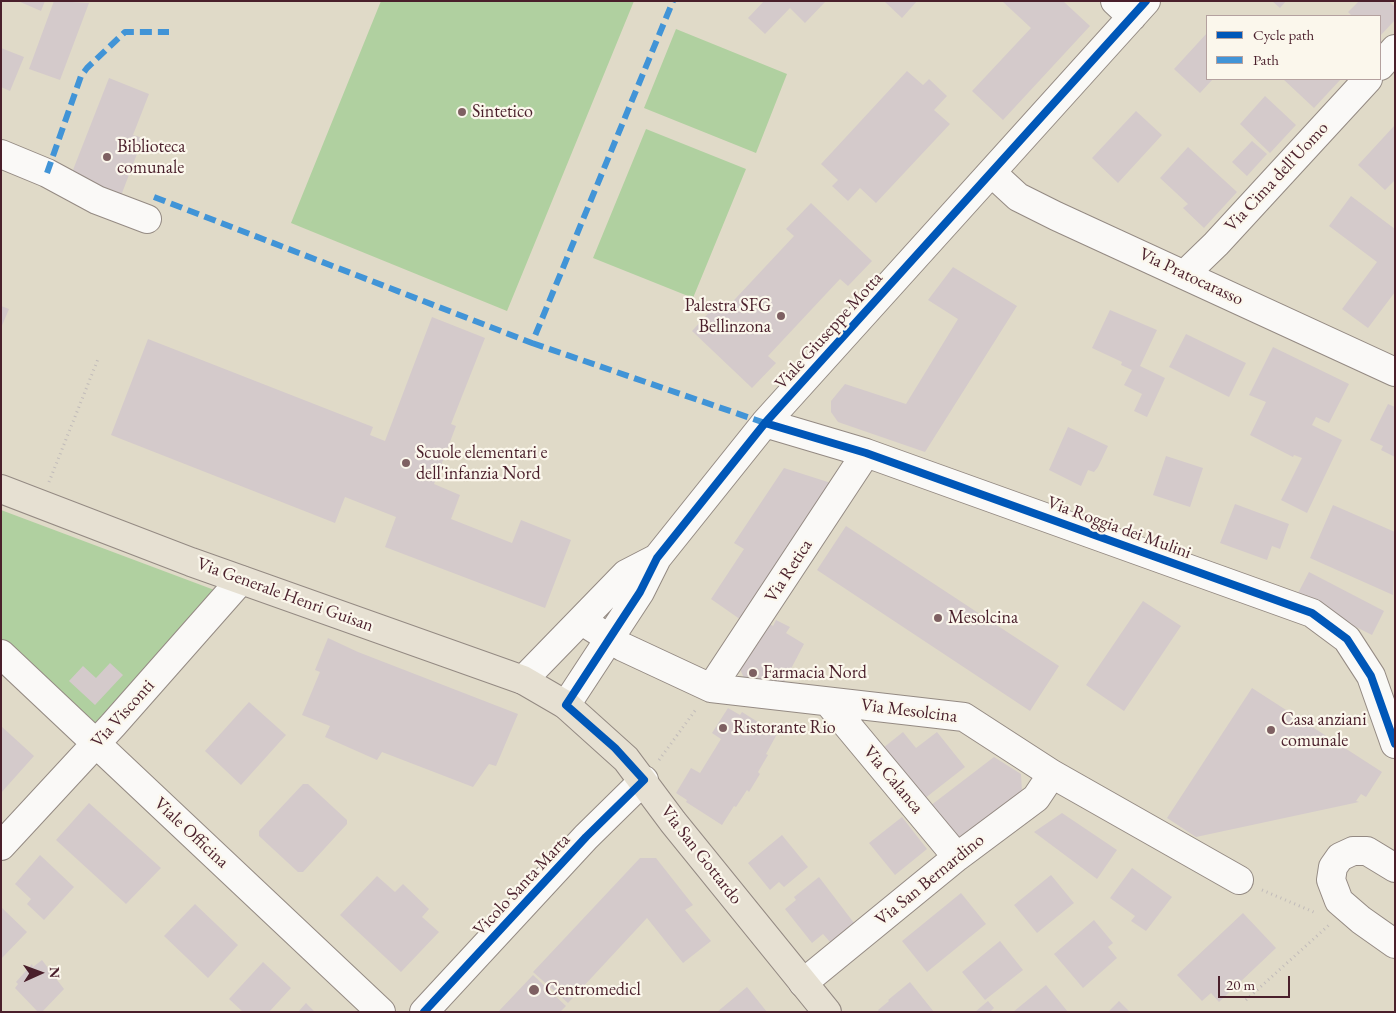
<!DOCTYPE html>
<style>
body{margin:0}
#map{position:relative;width:1396px;height:1013px;overflow:hidden;background:#e0dac8;font-family:"EB Garamond",serif}
canvas{display:block}
.frame{position:absolute;inset:0;border:2px solid #4a1f2b;pointer-events:none}
.legend{position:absolute;left:1206px;top:15px;width:175px;height:65px;box-sizing:border-box;background:#fbf7ec;border:1px solid #b4a19f;margin:0;padding:6px 9px;list-style:none;font-size:15px;color:#4a1f2b}
.legend li{display:flex;align-items:center;gap:10px;height:25px}
.legend b{width:25px;border:1px solid #b4a19f}
.north{position:absolute;left:15px;top:948px;width:50px;height:50px;-webkit-text-stroke:4px #fbf7ec;paint-order:stroke;rotate:88deg;font-size:14px;font-weight:700;line-height:20px;text-align:center;color:#4a1f2b}
.north::after{content:'';display:block;margin:auto;width:18px;height:22px;background:#4a1f2b;clip-path:polygon(50% 0,100% 100%,50% 72%,0 100%)}
.scale{position:absolute;left:1218px;top:976px;width:72px;height:22px;box-sizing:border-box;border:2px solid #4a1f2b;border-top:0;padding-left:6px;font-size:15px;line-height:18px;white-space:nowrap;color:#4a1f2b;-webkit-text-stroke:4px #fbf7ec;paint-order:stroke}
</style>
<div id="map">
<canvas width="1396" height="1013"></canvas>
<div class="frame"></div>
<ul class="legend">
<li><b style="height:6px;background:#0057b8"></b>Cycle path</li>
<li><b style="height:6px;background:#4194d7"></b>Path</li>
</ul>
<div class="north">N</div>
<div class="scale">20 m</div>
</div>
<script>
const context = document.querySelector('canvas').getContext('2d');
context.lineJoin = 'round';
function fillPath(path, color) { context.fillStyle = color; context.fill(path, 'evenodd'); }
const shape = rows => new Path2D(rows.map(r => 'M' + r).join(''));
function strokePath(path, color, width, dash) { context.strokeStyle = color; context.lineWidth = width; context.lineCap = dash ? 'butt' : 'round'; context.setLineDash(dash || []); context.stroke(path); }
function label(font, color, halo, rows, align = 'center') {
  context.font = font + ' "EB Garamond",serif'; context.lineWidth = 4.5; context.setLineDash([]); context.textBaseline = 'middle'; context.strokeStyle = halo; context.fillStyle = color; for (const [text, x, y, turn = 0] of rows) {
    context.save(); context.translate(x, y); context.rotate((+turn || 0) * Math.PI / 180); context.textAlign = isNaN(turn) ? turn : align; if (halo) context.strokeText(text, 0, 0); context.fillText(text, 0, 0); context.restore();
  }
}
fillPath(shape([
 [381,1,634,1,507,311,291,223],
 [676,29,787,74,756,153,644,108],
 [646,129,746,169,693,298,593,258],
 [1,510,225,594,86,742,1,655]
]), '#b0d0a0');
fillPath(shape([
 [18,1,45,1,41,11],
 [54,1,89,3,60,80,29,69],
 [764,1,826,1,805,23,790,8,765,34,748,18],
 [884,1,917,1,902,18],
 [1002,1,1063,1,1090,26,1003,120,972,91,1031,28],
 [1272,1,1286,1,1280,8],
 [1359,1,1389,1,1395,7,1395,20,1380,36,1380,16,1352,16,1348,12],
 [1207,33,1207,79,1213,79,1200,93,1174,69],
 [1,48,24,57,10,91,1,87],
 [907,71,923,85,929,79,947,96,934,110,950,124,876,203,860,188,848,201,832,186,838,180,821,164],
 [109,78,149,94,133,135,143,138,119,201,71,175],
 [1283,79,1341,79,1314,108],
 [1265,96,1296,125,1270,153,1240,124],
 [1136,111,1162,135,1118,183,1092,158],
 [1395,125,1395,180,1385,190,1358,165],
 [1252,141,1267,154,1247,176,1232,162],
 [1188,147,1237,192,1204,228,1183,208,1188,204,1160,178],
 [1351,196,1395,229,1395,292,1368,328,1342,309,1377,262,1329,226],
 [811,203,872,261,848,286,840,279,768,356,776,363,752,388,692,331,715,306,722,313,794,236,786,229],
 [953,267,1017,306,925,452,838,422,831,412,831,401,845,384,906,404,958,319,928,300],
 [1,306,9,309,1,328],
 [1110,310,1157,330,1140,366,1165,378,1147,417,1134,411,1142,394,1124,385,1132,370,1121,365,1122,362,1092,348],
 [432,317,485,338,451,424,456,426,434,484,460,495,451,519,512,543,521,520,571,540,545,608,385,547,396,517,345,497,335,523,111,435,148,339,373,427,370,435,385,441],
 [1186,334,1246,363,1229,397,1169,367],
 [1273,347,1349,384,1329,423,1316,417,1312,425,1342,440,1307,513,1281,500,1302,458,1294,455,1293,457,1250,435,1266,402,1249,395],
 [1388,404,1395,407,1395,457,1381,450,1383,446,1370,440],
 [1068,427,1108,446,1098,467,1094,472,1088,470,1081,486,1049,470],
 [1166,456,1203,468,1190,507,1153,495],
 [784,468,831,483,774,569,762,584,767,588,744,622,711,599,744,549,734,543],
 [1235,504,1289,524,1280,549,1272,546,1267,560,1220,543],
 [1333,505,1395,532,1393,595,1310,558],
 [846,526,1059,666,1030,711,817,570],
 [1309,572,1384,611,1372,635,1296,597],
 [1143,601,1181,626,1124,711,1086,685],
 [763,620,773,626,776,620,790,627,786,633,804,644,784,682,744,678,736,660],
 [328,638,358,652,518,714,496,766,489,764,473,787,382,752,377,760,325,737,330,726,302,715,320,672,315,670],
 [110,663,123,675,95,705,69,681,83,666,96,678],
 [1252,688,1382,772,1366,797,1361,794,1356,801,1359,802,1196,837,1167,818],
 [249,702,286,735,241,785,205,751],
 [728,708,740,715,742,712,777,734,766,754,768,755,758,772,760,774,749,792,747,790,736,807,734,806,722,825,686,802,687,800,676,793,691,768,700,773,721,739,712,733],
 [1,726,34,756,1,793],
 [903,732,916,748,937,732,965,767,924,799,883,748],
 [994,757,1021,774,1022,792,958,842,930,806],
 [303,784,308,784,347,820,347,824,303,872,298,872,259,836,259,831],
 [89,803,161,868,126,904,56,840],
 [1062,813,1117,850,1097,879,1034,832],
 [902,817,927,849,895,875,869,843],
 [782,835,808,867,784,887,779,882,770,890,748,863],
 [40,855,74,887,44,920,27,904,31,899,15,884],
 [640,858,656,858,693,905,685,910,711,941,683,963,647,918,568,1003,533,972],
 [1132,868,1172,897,1146,931,1131,921,1135,916,1110,898],
 [1051,875,1074,903,1037,933,1014,905],
 [377,876,395,892,403,884,429,909,422,917,439,932,401,972,340,915],
 [819,877,854,923,830,942,823,934,812,943,785,909,796,900,794,897],
 [961,893,986,924,927,972,902,941],
 [195,904,238,945,208,978,164,936],
 [1,907,27,932,1,959],
 [1243,913,1276,948,1219,1002,1211,993,1202,1001,1177,975],
 [1094,920,1113,943,1108,947,1117,958,1083,988,1054,954],
 [1000,941,1023,970,985,1000,962,972],
 [42,960,64,989,42,1012,38,1012,15,988,18,984,16,982,32,964,33,967],
 [263,962,291,988,269,1012,243,1012,229,999],
 [533,975,566,1006,560,1012,498,1012],
 [910,982,934,1012,879,1012,878,1010,889,1001,888,1000],
 [1046,985,1068,1012,1013,1012],
 [747,987,767,1012,717,1012],
 [988,1001,994,1008,990,1012,975,1012],
 [1119,1001,1130,1012,1108,1012],
 [306,1003,315,1012,298,1012]
]), '#d4cacb');
const minor = shape([
 [1115,1,1132,17],
 [1380,66,1395,49],
 [1,154,47,173,97,200,147,219],
 [992,173,1018,197,1056,216,1395,372],
 [1185,274,1216,244,1368,79],
 [765,423,866,453,1312,613,1347,639,1371,676,1395,744],
 [582,621,623,647,711,688,964,717,1052,774,1239,880],
 [1,654,381,1012],
 [523,680,626,574,657,558],
 [711,688,866,453],
 [828,702,957,857],
 [566,705,640,592,657,558,765,423,1146,1],
 [1,846,113,725,241,580],
 [1395,868,1367,851,1353,851,1340,857,1333,867,1331,880,1339,901,1361,920,1395,944],
 [803,983,957,857,1036,798,1052,774],
 [424,1012,586,837,644,780]
]);
const major = shape([
 [1,489,191,562,523,680,566,705,626,759,673,822,827,1012]
]);
strokePath(minor, '#948a83', 30);
strokePath(major, '#948a83', 30);
strokePath(shape([
 [49,482,98,359],
 [659,760,697,708],
 [1262,890,1316,913],
 [1246,1000,1329,925]
]), '#c1bbba', 3, [1, 4]);
strokePath(minor, '#faf9f7', 28);
strokePath(major, '#e6e0d2', 28);
strokePath(shape([
 [47,173,81,76,87,68,125,32,169,32],
 [154,197,532,343,673,1],
 [532,343,765,423]
]), '#4194d7', 6, [12, 6]);
strokePath(shape([
 [765,423,866,453,1312,613,1347,639,1371,676,1395,744],
 [424,1012,586,837,644,780,615,748,566,705,640,592,657,558,765,423,1146,1]
]), '#0057b8', 8);
for (const [x, y, r, color] of [
 [462,112,5,"#7e6062"],
 [107,157,5,"#7e6062"],
 [781,316,5,"#7e6062"],
 [406,463,5,"#7e6062"],
 [938,618,5,"#7e6062"],
 [753,673,5,"#7e6062"],
 [723,728,5,"#7e6062"],
 [1271,730,5,"#7e6062"],
 [534,990,6,"#7e6062"]
]) { const dot = new Path2D(); dot.arc(x, y, r, 0, 2 * Math.PI); context.fillStyle = color; context.fill(dot); strokePath(dot, '#fbf7ec', 2); }
label('18px', '#4a1f2b', '#fbf7ec', [
 ["Sintetico",472,112],
 ["Biblioteca",117,147],
 ["comunale",117,168],
 ["Palestra SFG",771,306,"right"],
 ["Bellinzona",771,327,"right"],
 ["Scuole elementari e",416,453],
 ["dell'infanzia Nord",416,474],
 ["Mesolcina",948,618],
 ["Farmacia Nord",763,673],
 ["Casa anziani",1281,720],
 ["comunale",1281,741],
 ["Ristorante Rio",733,728],
 ["Centromedicl",545,990]
], 'left');
label('18px', '#4a1f2b', '#fbf7ec', [
 ["Via Cima dell'Uomo",1277,177,-47],
 ["Via Pratocarasso",1191,277,25],
 ["Viale Giuseppe Motta",829,331,-48],
 ["Via Roggia dei Mulini",1119,528,20],
 ["Via Retica",789,571,-57],
 ["Via Generale Henri Guisan",285,595,20],
 ["Via Mesolcina",909,711,7],
 ["Via Visconti",123,714,-48],
 ["Via Calanca",893,780,50],
 ["Viale Officina",191,833,43],
 ["Via San Gottardo",701,855,52],
 ["Via San Bernardino",930,880,-39],
 ["Vicolo Santa Marta",522,885,-47]
]);
</script>
